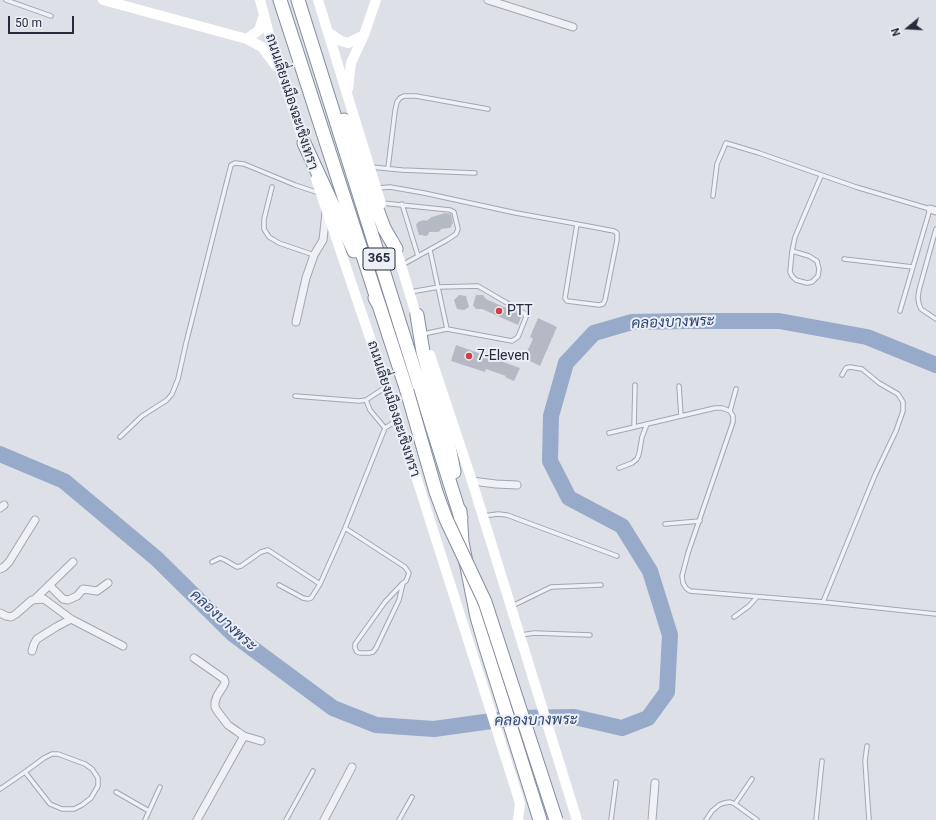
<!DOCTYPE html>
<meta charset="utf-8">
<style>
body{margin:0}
#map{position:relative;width:936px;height:820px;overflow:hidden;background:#dde0e7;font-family:Roboto,sans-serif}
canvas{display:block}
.north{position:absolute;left:888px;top:8px;width:40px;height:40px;-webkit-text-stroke:3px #eceff5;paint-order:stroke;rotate:252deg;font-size:11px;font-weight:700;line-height:16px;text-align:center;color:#262c3e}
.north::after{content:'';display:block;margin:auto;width:14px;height:18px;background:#262c3e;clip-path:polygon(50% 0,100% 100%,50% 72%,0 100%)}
.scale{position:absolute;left:8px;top:16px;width:66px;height:18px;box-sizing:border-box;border:2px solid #262c3e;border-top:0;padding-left:5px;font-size:12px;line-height:14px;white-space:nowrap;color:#262c3e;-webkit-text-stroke:3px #eceff5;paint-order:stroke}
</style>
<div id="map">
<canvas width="936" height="820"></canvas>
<div class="north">N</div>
<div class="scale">50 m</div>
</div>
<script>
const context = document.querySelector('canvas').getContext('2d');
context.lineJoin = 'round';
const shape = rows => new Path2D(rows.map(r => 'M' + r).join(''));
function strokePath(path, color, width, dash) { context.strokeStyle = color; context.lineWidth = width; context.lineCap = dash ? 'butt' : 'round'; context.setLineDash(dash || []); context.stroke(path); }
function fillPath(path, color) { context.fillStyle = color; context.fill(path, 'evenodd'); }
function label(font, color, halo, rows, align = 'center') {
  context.font = font + ' Roboto,Sarabun,sans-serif'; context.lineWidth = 4; context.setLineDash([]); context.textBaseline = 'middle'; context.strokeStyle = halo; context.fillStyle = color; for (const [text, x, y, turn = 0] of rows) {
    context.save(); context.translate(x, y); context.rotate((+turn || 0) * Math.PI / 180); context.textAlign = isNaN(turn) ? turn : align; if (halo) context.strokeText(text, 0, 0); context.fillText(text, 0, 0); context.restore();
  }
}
strokePath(shape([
 [0,454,64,481,157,559,233,634,333,708,376,725,434,729,513,718,574,717,622,728,648,718,667,692,670,635,650,571,622,526,569,498,550,461,551,416,566,363,594,333,632,322,688,321,779,321,867,337,936,365]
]), '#97aac9', 16);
fillPath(shape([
 [445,213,451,214,453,224,452,224,451,227,449,228,441,229,440,231,438,232,429,232,428,235,425,236,422,235,419,235,416,225,418,222,424,220,426,221,432,217],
 [459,295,466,296,469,307,464,310,457,309,454,300],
 [476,295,483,295,486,299,522,315,518,325,482,309,476,309,473,305],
 [538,318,557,327,540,366,524,358,533,339,530,337],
 [456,345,520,368,514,381,505,377,506,376,486,369,485,372,451,361]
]), '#b4b9c4');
const lane = shape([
 [6,0,51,16],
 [371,167,402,170,475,173],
 [388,168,395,111,397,102,400,98,404,96,416,96,488,109],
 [272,187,264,219,264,229,269,237,279,243,314,255],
 [378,188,390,187,424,193,516,213,577,224,614,231,617,233,617,240,605,300,603,304,599,305,567,301,565,298,577,224],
 [713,196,717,164,726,143,759,153,856,187,930,209,900,311],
 [382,203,450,210,454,212,458,229,456,234,447,240,402,265],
 [402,204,418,256],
 [936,229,919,290,918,298,919,304,921,309,936,319],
 [430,250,447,329],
 [792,251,809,256,817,261,819,269,818,276,812,282,807,283,796,280,792,276,790,272,792,251,795,237,821,176],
 [844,259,913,267],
 [410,292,439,287,478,286,524,313,526,317,518,337,512,341,447,329,423,334],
 [679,386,681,416],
 [295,396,359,401,366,400,386,387],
 [366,400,370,410,385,428],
 [730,411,736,389],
 [634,427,635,385],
 [609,433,715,408,722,408,730,411,733,416,733,422,688,553,682,576,683,583,686,588,690,591,823,602,936,614],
 [120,437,142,416,167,400,172,394,178,379,186,343,231,165,235,163,244,164,295,185,319,193],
 [619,468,632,463,637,459,639,454,642,437,647,424],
 [483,516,498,514,507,515,617,556],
 [665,524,700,521],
 [345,528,405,567,409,573,406,581,403,583,385,602,355,644,355,648,357,652,360,653,369,653,373,652,376,648,399,600,403,583],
 [212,562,220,558,225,560,237,567,241,566,261,552,268,550,320,584],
 [279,585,303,598,308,599,311,598,320,584,345,528,385,428,396,421],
 [823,602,875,475,896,431,903,411,903,402,898,394,879,383,862,369,850,367,846,368,842,375],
 [512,606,551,587,601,585],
 [734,617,749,606,757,597],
 [521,635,534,633,590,635],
 [867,746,865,761,869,820],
 [0,789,25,772,44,758,52,754,58,754,85,764,92,769,98,778,98,786,91,798,82,805,74,809,62,809,50,804,25,772],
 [116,792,149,811],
 [735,804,752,779],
 [145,820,160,787],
 [286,820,313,771],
 [399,820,412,797],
 [611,820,616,782],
 [706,820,712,811,719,805,724,803,730,802,735,804,757,820],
 [816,820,822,761]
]);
const street = shape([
 [488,0,573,27],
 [930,209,936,211],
 [296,322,306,278,314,255,323,240,326,212],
 [472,481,496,484,517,485],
 [0,508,4,505],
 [0,569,4,567,9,562,35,520],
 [49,585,63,599,68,600,77,596,83,589,97,591,108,583],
 [36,598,73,562],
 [0,613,6,616,11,617,16,614,32,600,44,599,71,619,123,646],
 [32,651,34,644,37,639,56,627,71,619],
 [194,658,224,679,225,682,224,685,217,696,215,702,215,707,218,712,228,725,238,732,244,736,261,741],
 [197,820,244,736],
 [324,820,352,767],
 [652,820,655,783]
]);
const highway = shape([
 [280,0,379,305],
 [298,0,461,518],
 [344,120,384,228,396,249],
 [304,143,354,251],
 [375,298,379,305,407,391],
 [417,315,423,352,447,436,454,472],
 [460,511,462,542,477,617,486,648,540,820]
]);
strokePath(lane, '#a2a6b1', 5.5);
strokePath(street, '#a2a6b1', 9);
strokePath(highway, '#848c9e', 15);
strokePath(lane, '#f0f1f6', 3.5);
strokePath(street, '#f0f1f6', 7);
strokePath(shape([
 [103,0,247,39,262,47,276,66],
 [260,0,269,34,306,149],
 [318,0,381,204],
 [329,33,341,41,348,43,364,35],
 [247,39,259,30,264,15],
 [348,89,351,63,364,35,376,0],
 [316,179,398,420,520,803,518,820],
 [394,242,418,321],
 [430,355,472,481,577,820]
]), '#fff', 10);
strokePath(highway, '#fff', 13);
const highwayBridge = shape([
 [407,391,436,492,446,519,485,602,556,820]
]);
strokePath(highwayBridge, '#848c9e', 15, []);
strokePath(highwayBridge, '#fff', 13);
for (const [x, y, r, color] of [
 [499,311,4,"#d13e44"],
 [469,356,4,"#d13e44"]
]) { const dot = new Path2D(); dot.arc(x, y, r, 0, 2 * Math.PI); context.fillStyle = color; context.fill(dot); strokePath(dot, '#eceff5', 1.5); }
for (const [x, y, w] of [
 [379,259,32]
]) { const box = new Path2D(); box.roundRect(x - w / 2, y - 11, w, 22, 3); context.fillStyle = '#eceff5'; context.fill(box); strokePath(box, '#262c3e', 1); }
label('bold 13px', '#262c3e', null, [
 ["365",379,259]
]);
label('14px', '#262c3e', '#eceff5', [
 ["ถนนเลี่ยงเมืองฉะเชิงเทรา",291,102,72],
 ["ถนนเลี่ยงเมืองฉะเชิงเทรา",393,409,72]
]);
label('14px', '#262c3e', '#eceff5', [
 ["PTT",507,311],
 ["7-Eleven",477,356]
], 'left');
label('italic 15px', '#304773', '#eceff5', [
 ["คลองบางพระ",673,323,-2],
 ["คลองบางพระ",223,621,42],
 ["คลองบางพระ",536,721,-1]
]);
</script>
